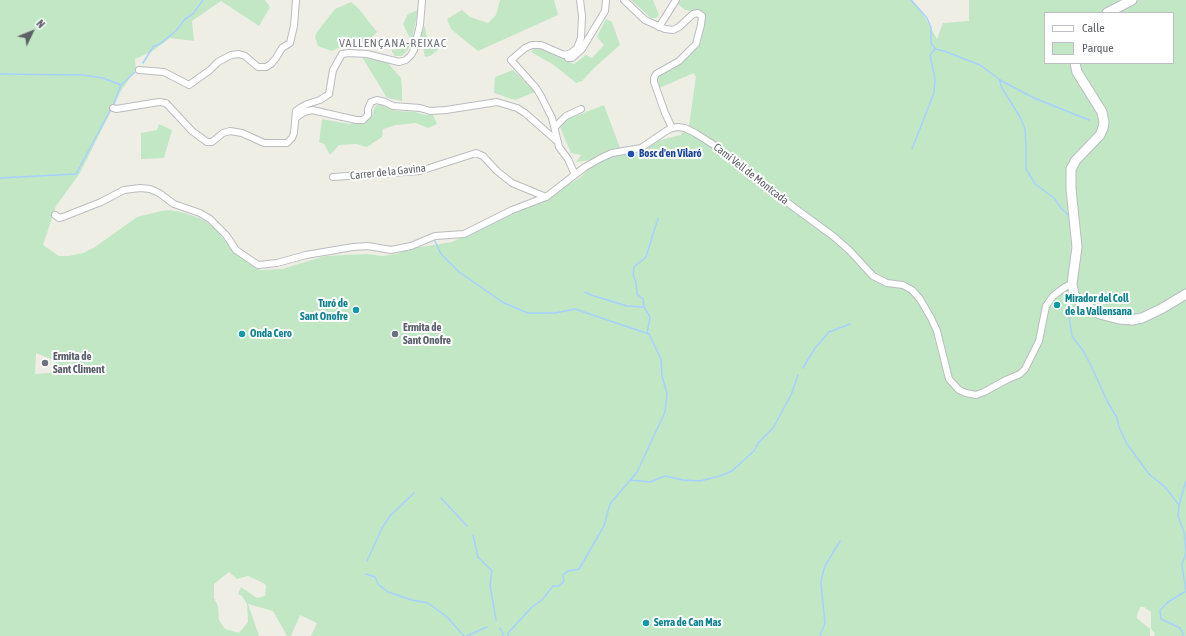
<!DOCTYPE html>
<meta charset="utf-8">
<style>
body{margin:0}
#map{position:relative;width:1186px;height:636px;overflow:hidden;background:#efeee5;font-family:"Asap Condensed",sans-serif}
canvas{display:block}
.legend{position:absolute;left:1044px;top:12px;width:130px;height:52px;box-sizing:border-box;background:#fff;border:1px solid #bebfc2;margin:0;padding:5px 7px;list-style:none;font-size:12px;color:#5d6066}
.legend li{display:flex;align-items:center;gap:8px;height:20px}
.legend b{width:20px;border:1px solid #bebfc2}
.north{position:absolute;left:12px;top:12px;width:40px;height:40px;-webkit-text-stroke:3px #fff;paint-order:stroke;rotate:47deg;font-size:11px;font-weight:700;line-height:16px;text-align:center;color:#5d6066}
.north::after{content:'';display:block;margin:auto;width:14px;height:18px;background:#5d6066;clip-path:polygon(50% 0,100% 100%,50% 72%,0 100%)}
</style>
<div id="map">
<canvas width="1186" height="636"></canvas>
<ul class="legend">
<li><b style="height:5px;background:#fff"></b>Calle</li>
<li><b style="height:11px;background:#c2e7c5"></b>Parque</li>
</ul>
<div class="north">N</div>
</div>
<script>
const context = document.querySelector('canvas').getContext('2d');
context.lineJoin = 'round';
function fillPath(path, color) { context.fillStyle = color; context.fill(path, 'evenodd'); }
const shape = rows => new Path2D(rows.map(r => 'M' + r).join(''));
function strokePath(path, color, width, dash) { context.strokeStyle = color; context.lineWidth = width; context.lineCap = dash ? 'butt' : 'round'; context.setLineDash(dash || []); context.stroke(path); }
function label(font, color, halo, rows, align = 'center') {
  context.font = font + ' "Asap Condensed",sans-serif'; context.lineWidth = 4; context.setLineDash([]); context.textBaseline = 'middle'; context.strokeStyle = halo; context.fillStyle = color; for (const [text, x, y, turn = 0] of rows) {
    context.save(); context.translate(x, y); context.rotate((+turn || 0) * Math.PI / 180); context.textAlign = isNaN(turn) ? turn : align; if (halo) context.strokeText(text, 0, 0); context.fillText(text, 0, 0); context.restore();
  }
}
fillPath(shape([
 [0,0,265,0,270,7,259,26,221,1,192,21,194,41,170,38,151,52,135,59,136,69,121,91,80,173,56,206,43,245,59,256,69,256,83,253,95,247,137,217,161,211,170,210,185,213,204,220,215,229,234,251,250,264,260,270,282,269,325,256,367,254,382,256,396,254,414,248,452,242,526,207,546,199,581,177,588,168,609,157,632,153,643,150,656,141,681,135,683,131,689,126,696,76,695,76,694,73,659,88,658,77,659,76,673,68,697,47,701,41,705,17,700,12,685,10,678,4,681,0,912,0,920,9,937,39,943,23,969,21,969,0,1186,0,1186,636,1154,636,1155,633,1151,629,1151,612,1144,607,1140,607,1137,615,1137,618,1150,629,1150,636,311,636,317,623,300,615,291,636,287,636,273,611,248,604,259,636,0,636],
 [1045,13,1173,13,1173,63,1045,63],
 [36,353,56,361,50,373,35,374],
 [229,572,237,579,248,576,259,581,266,585,265,596,257,598,241,587,238,594,242,596,247,604,248,622,239,633,225,629,219,620,218,606,214,598,214,584],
 [500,0,554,0,558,15,478,51,451,29,447,19,462,10,470,17,488,23,496,15],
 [631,0,653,0,659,15,656,18,651,18],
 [351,2,359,9,377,32,366,43,342,36,342,46,332,51,318,46,315,37,317,32,335,9],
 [418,10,411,46,402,56,395,56,391,50,398,49,409,43,410,38,403,24,408,14],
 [606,19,612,22,620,45,594,68,582,81,576,83,554,65,531,52,535,48,541,49,574,64,586,55,592,58,604,45,597,37],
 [425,26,427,39,440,44,439,49,430,56,425,57,422,43,419,44,420,35],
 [362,57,388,63,401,78,402,89,402,101,387,98],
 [513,70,535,92,515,100,494,93,495,77],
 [380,104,396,111,415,112,425,115,433,115,437,124,428,128,416,123,396,125,383,129,382,137,367,147,356,144,339,145,330,155,324,144,319,142,322,119,349,124,359,123,366,121,372,116,375,106],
 [604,105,620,148,591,160,576,162,581,155,571,153,560,127,568,119],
 [159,124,172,130,164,158,141,159,141,133,157,130]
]), '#c2e7c5');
strokePath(shape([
 [911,0,927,18,931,28,931,43,935,49,944,51,980,65,999,79,1002,88,1020,117,1025,129,1026,147,1026,169,1035,184,1054,198,1061,208,1069,216],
 [143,63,153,47,161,43,176,31,185,19,193,14,203,0],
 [0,74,83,75,103,78,121,85],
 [1000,80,1034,98,1089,120],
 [113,106,121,85,135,72],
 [912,149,934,93,935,79,930,55,935,49],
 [0,178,76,174,111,109],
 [435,241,441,254,459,272,504,303,528,313,555,313,575,309,649,334,661,359,662,376,667,394,665,412,637,472,610,504,604,526,579,569,568,571,563,575,564,581,559,586,553,586,542,600,532,607,508,633,508,636],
 [585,292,591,295,627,306,644,307],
 [1066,298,1072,336,1084,352,1095,374,1107,401,1117,418,1119,427,1127,444,1149,474,1165,487,1179,505],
 [647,333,650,317,644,307,643,299,637,294,636,282,633,275,634,267,646,257,658,218],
 [803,368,815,348,829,332,850,324],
 [630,480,650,482,665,476,683,480,700,481,720,476,732,471,754,451,758,443,773,428,791,395,798,375],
 [1186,481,1179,505,1178,516,1184,532,1186,553],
 [441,498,467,526],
 [473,535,478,557,492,571,490,585,496,620],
 [367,561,382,528,390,516,414,493],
 [366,574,375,577,378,584,388,592,412,600,428,603,447,617,464,636],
 [1186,591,1182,565,1186,553],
 [500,628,504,636],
 [467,636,487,627],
 [820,636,825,623,821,584,822,577,825,566,840,541],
 [1184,636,1180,628,1161,619,1160,610,1168,602,1186,591]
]), '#a6d1ff', 1.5);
const street = shape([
 [624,0,645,20,665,29,673,30,679,27,693,14,698,13,702,16,701,25,696,44,679,61,656,74,654,78,654,82,665,113,672,128],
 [659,27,676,0],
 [568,54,568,58,572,58,582,49,605,11,606,0],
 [139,70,164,72,189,85,210,70,218,62,231,55,239,54,245,56,258,67,266,67,271,64,276,58,282,48,290,43,294,26,296,0],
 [113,108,116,109,159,102,166,103,192,131,207,142,212,142,223,133,230,131,242,133,264,143,287,143,292,138,294,133,296,111,300,108,307,104,320,100,329,94,333,70,342,54,349,53,367,54,399,62,406,60,411,55,414,50,420,25,422,0],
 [297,117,304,112,312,110,356,120,363,120,368,115,368,109,371,102,377,100,385,102,393,106,420,108,430,111,446,110,497,102,517,108,525,113,558,142],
 [555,127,566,116,581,109],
 [575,175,568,159,559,147,552,118,541,96,536,88,511,60,525,48,532,45,541,45,564,55,571,53,577,48,581,38,582,16,580,0],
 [333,177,420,171,476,153,483,156,497,171,512,183,546,197],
 [55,215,59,218,63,217,101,202,124,190,140,188,150,189,159,193,174,204,200,213,210,219,226,235,236,250,258,265,277,263,306,255,353,247,368,246,391,250,411,246,435,236,464,234,512,210,546,197,585,167,601,158,612,153,641,148,666,131,672,128,678,127,685,128,695,133,714,145,762,184,833,236,849,250,873,276,887,283,903,285,912,290,920,299,931,318,937,331,949,379,959,390,966,393,976,395,984,392,1006,380,1020,374,1025,369,1039,341,1046,306,1053,296,1065,287,1072,284]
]);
const secondary = shape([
 [1107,13,1132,0],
 [1075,63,1077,72,1102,112,1104,122,1103,128,1100,135,1076,160,1071,169,1071,189,1077,247,1072,284,1074,295,1081,303,1100,314,1119,319,1132,320,1142,318,1161,309,1186,294]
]);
strokePath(street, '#babcc1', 8);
strokePath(secondary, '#bbbdc3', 11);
strokePath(street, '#fff', 6);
strokePath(secondary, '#fff', 9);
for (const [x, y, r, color] of [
 [631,154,4,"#1a4fb4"],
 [1057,305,4,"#0f9aa8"],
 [356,310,4,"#0f9aa8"],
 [242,334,4,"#0f9aa8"],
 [395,334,4,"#6b7280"],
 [45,363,4,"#6b7280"],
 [646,623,4,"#0f9aa8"]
]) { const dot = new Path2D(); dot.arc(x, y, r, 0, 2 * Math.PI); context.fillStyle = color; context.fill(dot); strokePath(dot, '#fff', 1.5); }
label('bold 11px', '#164399', '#fff', [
 ["Bosc d'en Vilaró",639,154]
], 'left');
label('11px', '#5d6066', '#fff', [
 ["Carrer de la Gavina",388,172,-6],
 ["Camí Vell de Montcada",751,174,38]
]);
label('bold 11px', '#0d838f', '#fff', [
 ["Mirador del Coll",1065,299],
 ["de la Vallensana",1065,312],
 ["Turó de",348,304,"right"],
 ["Sant Onofre",348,317,"right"],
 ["Onda Cero",250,334],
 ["Serra de Can Mas",654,623]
], 'left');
label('bold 11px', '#5b616d', '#fff', [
 ["Ermita de",403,328],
 ["Sant Onofre",403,341],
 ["Ermita de",53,357],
 ["Sant Climent",53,370]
], 'left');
context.letterSpacing = '1px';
label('12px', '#6e7278', '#fff', [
 ["VALLENÇANA-REIXAC",393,43]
]);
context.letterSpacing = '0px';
</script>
